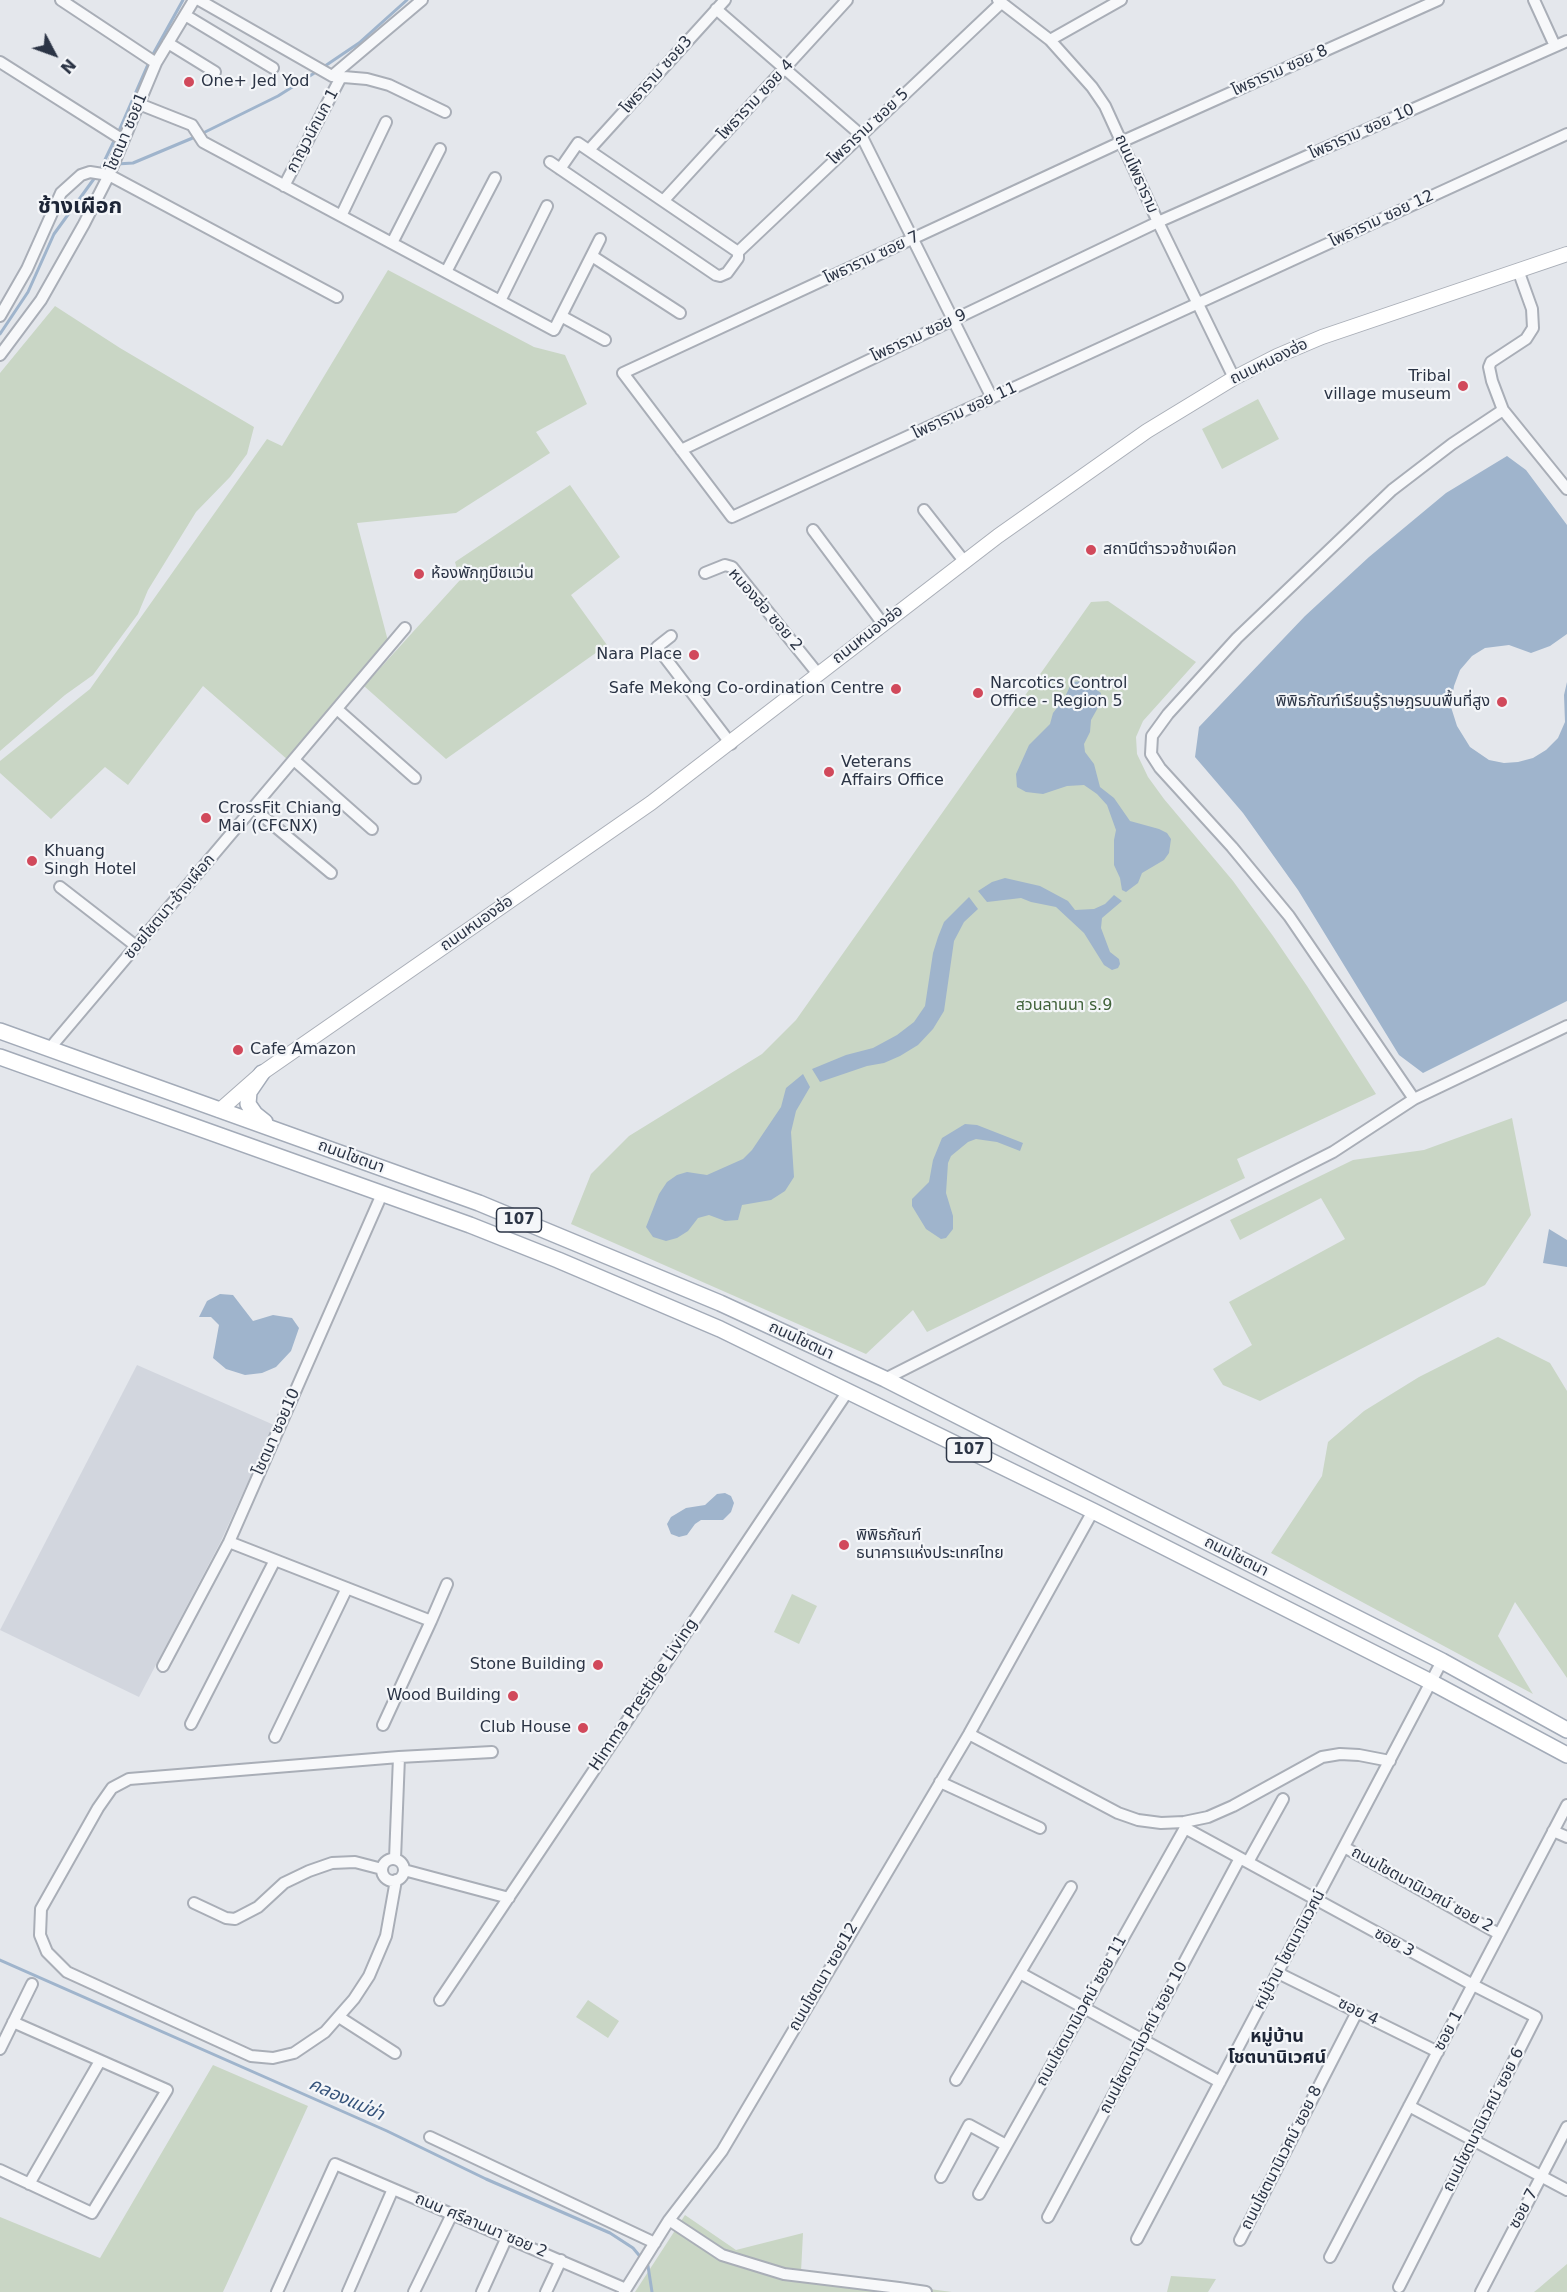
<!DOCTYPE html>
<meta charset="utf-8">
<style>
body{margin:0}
#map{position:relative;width:1567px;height:2292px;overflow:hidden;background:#e4e7ec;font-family:"DejaVu Sans",sans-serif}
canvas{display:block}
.north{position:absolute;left:24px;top:24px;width:60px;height:60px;-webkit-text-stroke:4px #f4f6f9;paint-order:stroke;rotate:131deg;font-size:16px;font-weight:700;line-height:24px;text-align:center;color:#2b3445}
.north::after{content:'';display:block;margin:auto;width:21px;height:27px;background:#2b3445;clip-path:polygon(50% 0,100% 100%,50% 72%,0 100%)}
</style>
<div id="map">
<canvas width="1567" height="2292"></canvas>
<div class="north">N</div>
</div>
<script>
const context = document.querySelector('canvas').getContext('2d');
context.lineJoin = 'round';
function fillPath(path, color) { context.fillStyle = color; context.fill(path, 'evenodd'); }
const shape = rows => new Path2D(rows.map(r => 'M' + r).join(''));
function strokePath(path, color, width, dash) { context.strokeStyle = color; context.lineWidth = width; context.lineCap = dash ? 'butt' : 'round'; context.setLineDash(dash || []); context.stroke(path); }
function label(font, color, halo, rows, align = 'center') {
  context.font = font + ' "DejaVu Sans","Noto Sans Thai",sans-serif'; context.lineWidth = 4.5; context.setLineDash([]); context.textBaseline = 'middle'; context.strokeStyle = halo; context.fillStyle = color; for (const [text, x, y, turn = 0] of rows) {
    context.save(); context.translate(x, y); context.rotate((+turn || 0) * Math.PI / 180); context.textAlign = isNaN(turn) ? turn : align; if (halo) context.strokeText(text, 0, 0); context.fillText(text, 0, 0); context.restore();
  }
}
fillPath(shape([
 [137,1365,274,1425,220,1543,139,1697,0,1630]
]), '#d2d6de');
fillPath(shape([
 [388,270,534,347,565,355,587,404,536,432,550,453,456,513,357,523,388,641,288,760,203,686,128,785,105,767,51,819,0,773,0,761,90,689,267,439,282,446],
 [55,306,120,348,254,427,247,454,230,477,196,512,148,590,138,614,93,675,65,695,0,751,0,373],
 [1258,399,1279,439,1222,469,1202,429],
 [570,485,620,557,571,595,607,645,446,759,364,686,460,580,455,562],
 [1108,601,1196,662,1143,721,1136,737,1137,754,1148,777,1164,799,1233,881,1273,936,1307,986,1376,1094,1237,1159,1245,1178,927,1332,913,1310,866,1354,571,1224,591,1174,629,1136,762,1054,796,1020,1091,602],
 [1512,1118,1531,1215,1485,1285,1260,1401,1223,1385,1213,1369,1252,1345,1229,1302,1345,1239,1321,1198,1240,1240,1230,1220,1353,1160,1424,1150],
 [1498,1337,1550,1363,1567,1391,1567,1678,1515,1602,1498,1636,1533,1694,1271,1553,1322,1476,1328,1442,1364,1411,1419,1377],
 [792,1594,817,1606,799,1644,774,1632],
 [588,2000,619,2021,608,2038,576,2017],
 [213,2065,308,2106,223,2292,0,2292,0,2217,100,2258],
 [685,2215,736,2250,803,2233,801,2272,952,2292,635,2292],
 [1567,2264,1567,2292,1534,2292,1539,2288],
 [1171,2276,1216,2279,1208,2292,1167,2292]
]), '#c9d6c5');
fillPath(shape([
 [1507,456,1526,470,1567,525,1567,634,1550,646,1531,653,1509,645,1485,648,1472,656,1460,670,1454,686,1451,707,1457,726,1470,747,1489,760,1504,763,1518,762,1533,758,1546,750,1558,738,1565,722,1564,695,1567,682,1567,1001,1423,1073,1399,1055,1298,890,1243,813,1195,757,1199,727,1305,616,1369,557,1446,493],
 [1084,681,1101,693,1100,704,1091,720,1090,732,1084,744,1085,752,1094,764,1100,787,1114,798,1130,821,1159,829,1167,833,1171,839,1169,853,1164,860,1142,873,1138,883,1126,892,1122,890,1120,878,1114,865,1114,840,1116,830,1107,805,1097,794,1084,785,1067,786,1043,794,1026,792,1017,787,1016,774,1029,745,1050,724,1053,713,1064,699,1072,682],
 [1005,878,1040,886,1068,901,1075,910,1094,909,1105,904,1114,895,1122,901,1102,918,1101,928,1110,952,1119,959,1120,964,1118,968,1112,970,1104,965,1084,933,1056,907,1031,902,1021,898,987,902,978,891,992,882],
 [969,897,978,909,964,922,954,941,944,1011,933,1029,918,1045,900,1056,884,1063,867,1066,820,1082,812,1069,846,1055,873,1048,897,1035,914,1022,925,1006,933,953,938,937,944,922],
 [803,1074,810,1087,796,1111,791,1132,794,1177,785,1191,771,1200,742,1205,738,1220,725,1221,709,1215,698,1218,688,1231,677,1238,666,1241,653,1237,646,1227,659,1194,667,1182,677,1175,687,1172,707,1175,743,1159,752,1150,781,1107,786,1088],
 [965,1124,977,1125,1023,1143,1020,1151,997,1142,976,1139,968,1142,951,1156,948,1163,946,1193,953,1216,953,1229,946,1238,941,1239,926,1229,912,1206,912,1199,929,1182,933,1160,942,1138],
 [1549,1229,1567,1240,1567,1267,1543,1263],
 [220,1294,233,1295,253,1321,273,1315,292,1318,299,1328,291,1351,276,1367,262,1373,245,1375,226,1369,213,1358,219,1325,211,1317,199,1317,207,1301],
 [725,1493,731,1496,734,1503,731,1512,723,1520,701,1520,695,1524,687,1535,679,1537,671,1534,667,1524,671,1517,686,1508,705,1505,717,1494]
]), '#9fb4cc');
strokePath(shape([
 [152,56,183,0],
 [322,68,359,43,407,0],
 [118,133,149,62],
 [201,134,278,96,316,72],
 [117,164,133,163,195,137],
 [100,170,115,139],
 [0,334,28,292,54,234,96,176],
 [0,1960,387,2131,486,2179,610,2233,633,2248,648,2266,652,2292]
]), '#9fb4cc', 3);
const minor = shape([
 [61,0,156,63],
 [199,0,332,76,367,79,389,85,445,112],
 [998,0,1050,40,1092,87,1105,106,1158,222,1234,378],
 [1438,0,1121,142,623,373,732,517,1567,134],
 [1534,0,1555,46],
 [716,9,861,135,992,398],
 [185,15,273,68],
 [1050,40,1121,0],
 [168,43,215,72],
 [0,62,123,140],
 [332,76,422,0],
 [139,104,192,125,203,142,554,330,600,239],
 [589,150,725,0],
 [550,162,716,275,720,276,727,273,738,258,738,252],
 [560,169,578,143,738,252],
 [284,186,341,77],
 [664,200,847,0],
 [341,216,386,122],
 [392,243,440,149],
 [738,252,1001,3],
 [592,256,680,313],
 [1518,270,1532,309,1533,328,1526,339,1491,362,1489,367,1492,381,1503,410,1567,489],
 [446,272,495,178],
 [500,301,547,206],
 [0,316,27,269,61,193,81,175,90,172,109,175,337,297],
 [561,316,605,340],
 [0,355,41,300,84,224,109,175,156,63,194,0],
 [681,450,1158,222,1567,41],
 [924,510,964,561],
 [813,530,883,624],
 [705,573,725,565,732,567,818,674],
 [671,636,657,647,731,744],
 [337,709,415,778],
 [294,760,372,829],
 [253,808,331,873],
 [60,887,136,946],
 [50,1048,405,628],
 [1414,1099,1289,916,1232,847,1160,768,1151,754,1152,736,1168,714,1237,638,1392,490,1452,444,1503,410],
 [885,1379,1333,1152,1414,1099,1567,1026],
 [229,1542,431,1621,447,1584],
 [163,1666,229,1542,382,1194],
 [191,1724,275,1560],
 [383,1725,431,1621],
 [969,1734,1118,1813,1138,1820,1161,1823,1184,1822,1208,1817,1233,1806,1322,1757,1340,1754,1359,1755,1390,1761],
 [275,1737,347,1588],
 [940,1782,1040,1828],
 [1553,1831,1567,1837],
 [1344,1847,1499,1934],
 [395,1859,399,1757],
 '382 1870a11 11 0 1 1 22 0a11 11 0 1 1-22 0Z',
 [1248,1862,1283,1799],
 [404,1870,509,1898],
 [396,1880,386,1936,369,1976,354,1999,325,2032,294,2053,273,2058,251,2056,67,1972,47,1952,40,1935,41,1909,98,1808,112,1788,129,1779,399,1757,492,1752],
 [194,1903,226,1918,235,1919,258,1907,284,1883,309,1871,332,1863,355,1862,382,1869],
 [1020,1973,1220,2082],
 [1278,1973,1438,2052],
 [440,2000,848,1391],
 [339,2017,395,2053],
 [0,2049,32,1984],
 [956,2080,1071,1887],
 [1409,2106,1567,2190],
 [430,2137,655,2243],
 [0,2170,92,2213,167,2090,13,2022],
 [941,2177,969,2125,1006,2145],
 [29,2184,100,2061],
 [979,2194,1185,1828,1473,1985,1536,2017,1399,2287],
 [1048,2217,1240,1858],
 [669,2220,722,2255,784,2274,899,2288,903,2292],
 [1137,2239,1442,1661],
 [1240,2240,1357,2012],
 [1330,2257,1567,1805],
 [899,2288,926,2292],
 [277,2292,335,2164,626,2289],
 [348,2292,393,2189],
 [414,2292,452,2214],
 [482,2292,507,2237],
 [546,2292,561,2260],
 [624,2292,669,2220,722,2151,969,1734,1093,1511],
 [1481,2292,1567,2127]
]);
const secondary = shape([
 [220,1110,262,1073,651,803,998,536,1147,431,1234,378,1277,356,1322,337,1567,254]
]);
const primary = shape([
 [0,1031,479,1203,720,1303,885,1379,1106,1491,1442,1661,1567,1730],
 [0,1057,470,1225,558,1260,720,1329,1093,1511,1431,1682,1567,1755],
 [262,1073,249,1092,248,1104,255,1114,265,1122]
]);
strokePath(minor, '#a9aeb7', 14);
strokePath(secondary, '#a9aeb7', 16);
strokePath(primary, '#a3abb8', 18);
strokePath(minor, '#f7f8fa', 10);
strokePath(secondary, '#fff', 14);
strokePath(primary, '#fff', 15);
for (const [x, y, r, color] of [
 [189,82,6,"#d1495b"],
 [1463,386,6,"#d1495b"],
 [1091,550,6,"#d1495b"],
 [419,574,6,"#d1495b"],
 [694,655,6,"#d1495b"],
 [896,689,6,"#d1495b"],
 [978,693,6,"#d1495b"],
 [1502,702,6,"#d1495b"],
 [829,772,6,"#d1495b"],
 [206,818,6,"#d1495b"],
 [32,861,6,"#d1495b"],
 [238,1050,6,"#d1495b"],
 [844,1545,6,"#d1495b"],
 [598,1665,6,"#d1495b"],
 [513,1696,6,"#d1495b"],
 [583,1728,6,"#d1495b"]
]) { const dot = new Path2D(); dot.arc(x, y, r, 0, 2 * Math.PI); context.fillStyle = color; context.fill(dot); strokePath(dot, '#f4f6f9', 2); }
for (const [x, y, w] of [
 [519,1220,45],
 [969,1450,45]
]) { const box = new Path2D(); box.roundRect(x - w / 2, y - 12, w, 24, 4.5); context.fillStyle = '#f4f6f9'; context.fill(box); strokePath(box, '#2b3445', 1.5); }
label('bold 15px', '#2b3445', null, [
 ["107",519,1220],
 ["107",969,1450]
]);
label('16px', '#2b3445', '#f4f6f9', [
 ["โพธาราม ซอย 8",1280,71,-24],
 ["โพธาราม ซอย3",657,75,-48],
 ["โพธาราม ซอย 4",756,100,-47],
 ["โพธาราม ซอย 5",869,127,-43],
 ["กาญวน์กนก 1",313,131,-62],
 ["โชตนา ซอย1",127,132,-67],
 ["โพธาราม ซอย 10",1362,132,-24],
 ["ถนนโพธาราม",1136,174,66],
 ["โพธาราม ซอย 12",1382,219,-25],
 ["โพธาราม ซอย 7",872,258,-25],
 ["โพธาราม ซอย 9",919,336,-25],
 ["ถนนหนองฮ่อ",1269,362,-26],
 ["โพธาราม ซอย 11",965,411,-25],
 ["หนองฮ่อ ซอย 2",765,610,49],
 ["ถนนหนองฮ่อ",868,635,-38],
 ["ซอยโชตนา-ช้างเผือก",170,907,-50],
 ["ถนนหนองฮ่อ",477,924,-35],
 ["ถนนโชตนา",351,1157,20],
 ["ถนนโชตนา",801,1341,25],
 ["โชตนา ซอย10",277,1432,-66],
 ["ถนนโชตนา",1236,1557,27],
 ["Himma Prestige Living",644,1695,-56],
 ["ถนนโชตนานิเวศน์ ซอย 2",1422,1890,29],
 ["ซอย 3",1394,1943,29],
 ["หมู่บ้าน โชตนานิเวศน์",1290,1950,-62],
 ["ถนนโชตนา ซอย12",824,1977,-60],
 ["ถนนโชตนานิเวศน์ ซอย 11",1082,2011,-61],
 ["ซอย 4",1358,2012,26],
 ["ซอย 1",1449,2031,-62],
 ["ถนนโชตนานิเวศน์ ซอย 10",1144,2038,-62],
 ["ถนนโชตนานิเวศน์ ซอย 6",1484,2120,-63],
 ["ถนนโชตนานิเวศน์ ซอย 8",1282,2158,-63],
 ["ซอย 7",1524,2209,-62],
 ["ถนน ศรีลานนา ซอย 2",481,2226,23]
]);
label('16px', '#2b3445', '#f4f6f9', [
 ["One+ Jed Yod",201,82],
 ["Tribal",1451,377,"right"],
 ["village museum",1451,395,"right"],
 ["สถานีตำรวจช้างเผือก",1103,550],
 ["ห้องพักทูบีซแว่น",431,574],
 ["Nara Place",682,655,"right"],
 ["Narcotics Control",990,684],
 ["Office - Region 5",990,702],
 ["Safe Mekong Co-ordination Centre",884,689,"right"],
 ["พิพิธภัณฑ์เรียนรู้ราษฎรบนพื้นที่สูง",1490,702,"right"],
 ["Veterans",841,763],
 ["Affairs Office",841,781],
 ["CrossFit Chiang",218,809],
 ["Mai (CFCNX)",218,827],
 ["Khuang",44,852],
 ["Singh Hotel",44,870],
 ["Cafe Amazon",250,1050],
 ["พิพิธภัณฑ์",856,1536],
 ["ธนาคารแห่งประเทศไทย",856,1554],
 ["Stone Building",586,1665,"right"],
 ["Wood Building",501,1696,"right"],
 ["Club House",571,1728,"right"]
], 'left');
label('16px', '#3f6138', '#f4f6f9', [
 ["สวนลานนา ร.9",1064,1006]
]);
label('bold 18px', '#1d2536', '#f4f6f9', [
 ["หมู่บ้าน",1277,2037],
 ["โชตนานิเวศน์",1277,2058]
]);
label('italic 18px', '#34527a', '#f4f6f9', [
 ["คลองแม่ข่า",346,2100,24]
]);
label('bold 22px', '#1d2536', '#f4f6f9', [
 ["ช้างเผือก",80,207]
]);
</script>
